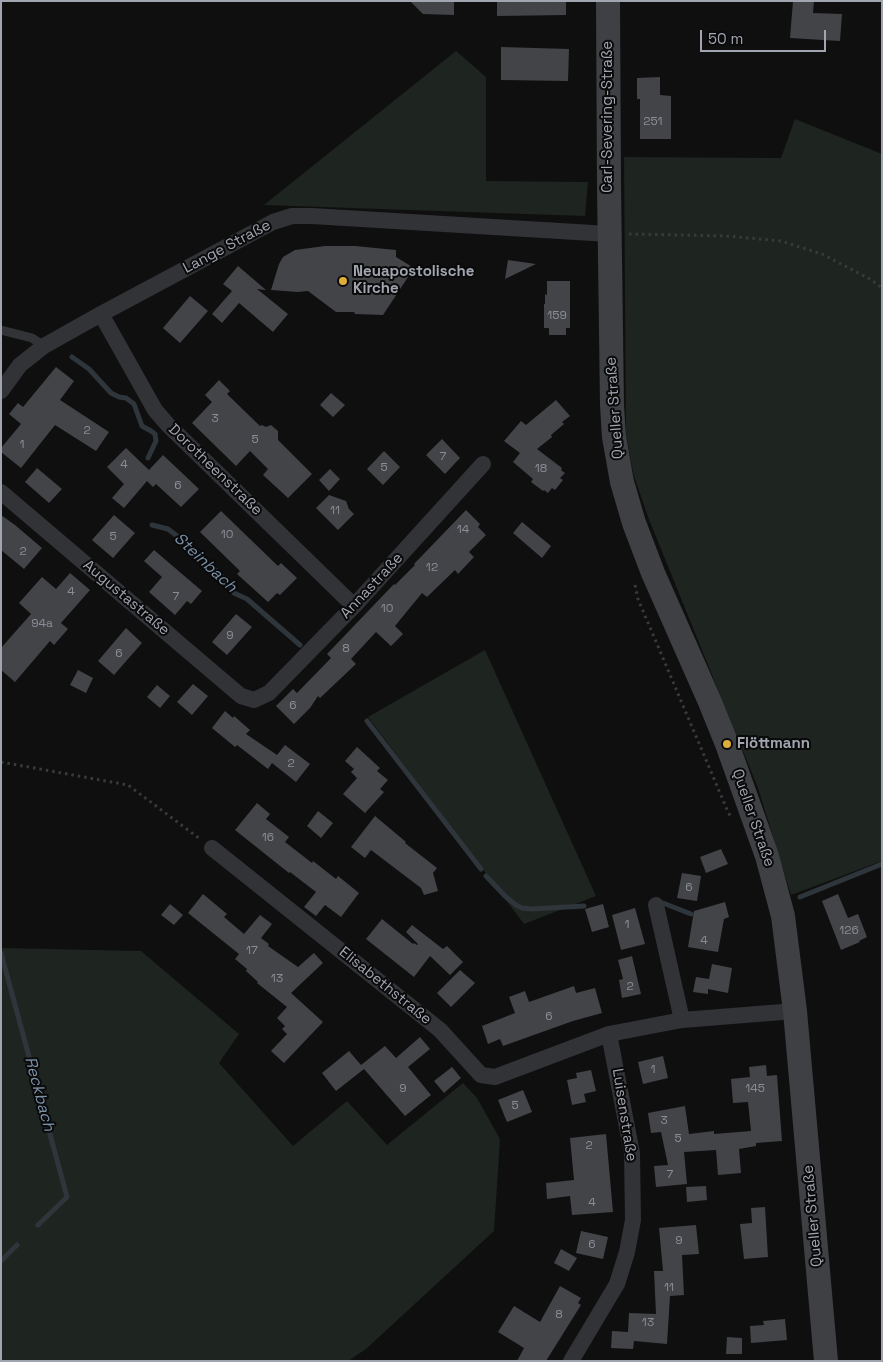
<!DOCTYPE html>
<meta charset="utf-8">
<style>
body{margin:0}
#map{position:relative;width:883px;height:1362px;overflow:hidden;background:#0f0f10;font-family:"Space Grotesk",sans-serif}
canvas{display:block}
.frame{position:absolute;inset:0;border:2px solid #a1a5b0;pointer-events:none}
.scale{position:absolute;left:700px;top:30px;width:126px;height:22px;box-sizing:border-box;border:2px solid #a1a5b0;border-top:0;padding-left:6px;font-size:15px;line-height:18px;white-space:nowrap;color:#a1a5b0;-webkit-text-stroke:4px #0a0a0b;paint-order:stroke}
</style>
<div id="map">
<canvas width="883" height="1362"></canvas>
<div class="frame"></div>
<div class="scale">50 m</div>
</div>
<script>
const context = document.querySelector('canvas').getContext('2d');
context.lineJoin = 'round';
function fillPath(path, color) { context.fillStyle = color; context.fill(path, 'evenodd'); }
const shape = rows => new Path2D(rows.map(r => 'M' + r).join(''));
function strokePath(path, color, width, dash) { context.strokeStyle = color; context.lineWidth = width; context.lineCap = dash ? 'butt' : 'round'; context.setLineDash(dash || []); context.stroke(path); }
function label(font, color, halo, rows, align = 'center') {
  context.font = font + ' "Space Grotesk",sans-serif'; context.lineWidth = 4; context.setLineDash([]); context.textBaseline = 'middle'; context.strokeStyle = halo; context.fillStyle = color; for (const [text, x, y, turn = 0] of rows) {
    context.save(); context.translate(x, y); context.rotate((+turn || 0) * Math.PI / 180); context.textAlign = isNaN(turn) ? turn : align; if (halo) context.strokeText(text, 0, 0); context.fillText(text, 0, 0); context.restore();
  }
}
fillPath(shape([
 [456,51,486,77,486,181,588,182,585,216,264,205],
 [795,119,882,154,882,861,791,895,758,788,648,517,634,476,626,436,624,157,781,158],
 [485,650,596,896,524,924,368,717],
 [1,948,141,951,239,1034,219,1063,293,1146,347,1101,387,1145,463,1083,477,1098,500,1139,494,1231,366,1349,348,1361,1,1361]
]), '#1e241f');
strokePath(shape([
 [72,357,89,369,111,393,119,397,126,398,134,404,142,426,151,431,155,434,156,441,148,458],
 [152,525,168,529,190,546,220,574,234,593,247,599,300,645],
 [367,721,481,869],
 [486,876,506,897,516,905,522,908,532,909,584,906],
 [800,897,882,864],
 [663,903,691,914],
 [1,953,67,1197,38,1225],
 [1,1261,17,1245]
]), '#2e353b', 5);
fillPath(shape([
 [410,1,454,1,454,15,423,14],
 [497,1,566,1,566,15,497,16],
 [793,1,814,1,813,13,842,14,840,41,790,38],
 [501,47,569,49,568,81,501,80],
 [660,77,660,95,671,96,671,139,640,139,640,99,637,99,637,78],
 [325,246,355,246,396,250,396,257,414,268,383,315,355,314,354,312,336,312,308,291,298,292,271,290,279,264,283,257,295,250],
 [508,260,536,264,505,279],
 [238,266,266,290,257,289,288,314,273,332,239,303,222,323,212,314,232,291,223,284],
 [547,281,570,281,570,328,566,328,566,335,549,335,549,328,544,328,544,304,545,304,545,294,547,295],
 [190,296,208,311,180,343,163,328],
 [56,367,74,381,60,400,109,432,96,451,55,425,21,468,1,452,1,448,21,424,9,414,18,403,23,407],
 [219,380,230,391,227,394,260,426,262,425,266,427,271,425,278,431,278,440,312,474,288,498,263,475,268,469,250,451,236,466,192,423,212,402,205,395],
 [331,393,345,405,333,417,320,405],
 [556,400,570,416,562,422,564,424,551,435,552,437,537,449,562,468,561,470,565,473,560,478,563,480,555,490,552,488,548,493,544,490,543,491,531,482,533,479,513,462,520,453,504,441,521,421,526,425],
 [442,439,460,458,445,474,426,455],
 [126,448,149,470,163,455,199,489,181,507,156,484,153,487,147,481,124,508,112,498,124,484,107,467],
 [384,451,400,467,383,485,367,469],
 [37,468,62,489,49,503,25,482],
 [330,469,340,479,329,491,319,480],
 [329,495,346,501,349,509,354,514,338,530,316,508],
 [466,510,480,524,478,527,486,535,469,552,474,557,458,574,455,570,427,597,422,593,395,626,403,634,391,646,376,632,351,659,356,664,320,698,318,696,310,708,294,724,276,706,293,689,297,693,331,658,327,654,394,584,395,585,415,565,414,564],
 [221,511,278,566,281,563,297,578,280,595,277,593,268,602,237,574,240,571,200,532],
 [1,515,15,525,42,548,24,569,1,550],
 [114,515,135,533,113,558,92,540],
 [522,522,551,546,542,558,513,533],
 [154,550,202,591,191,604,187,601,175,615,149,592,162,577,144,561],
 [70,573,90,590,61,623,68,629,54,645,50,641,15,682,1,670,1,648,31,614,19,603,42,577,56,589],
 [236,614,252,627,227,655,212,642],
 [126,628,142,643,114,675,98,661],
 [78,670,93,678,86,693,70,685],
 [193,684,208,696,192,715,177,702],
 [157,685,170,696,160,708,147,697],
 [225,711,233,718,234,716,250,730,246,734,277,755,285,745,310,764,296,782,272,763,268,769,237,745,235,747,212,728],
 [357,747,380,768,377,771,388,780,380,789,384,792,365,813,343,794,357,778,351,772,354,769,345,761],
 [257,803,270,814,266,819,289,837,285,842,312,863,313,861,336,879,338,876,359,893,341,917,325,905,316,916,304,907,316,892,290,872,289,873,235,830],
 [318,811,333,823,321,838,307,826],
 [375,816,406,842,405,843,437,868,433,873,438,891,424,895,421,888,371,850,365,858,351,847],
 [721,849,728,864,706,873,700,857],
 [682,873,701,876,697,901,677,898],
 [203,894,227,914,224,917,244,934,260,915,272,924,261,938,269,944,268,946,298,967,314,953,323,963,291,993,323,1022,284,1063,271,1051,287,1034,282,1029,285,1026,277,1018,287,1007,257,983,258,982,246,971,247,969,235,959,239,954,188,913],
 [838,894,848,918,858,914,867,937,859,941,860,942,841,950,822,901],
 [725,902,729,917,724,919,718,952,688,947,694,911],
 [170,904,183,915,174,925,161,915],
 [603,904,609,927,592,932,585,909],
 [635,908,645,944,621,950,612,915],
 [382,919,413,944,414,943,417,945,418,944,406,932,412,925,443,949,447,946,463,962,450,975,430,956,414,977,366,939],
 [632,956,641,994,622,998,619,980,623,979,618,960],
 [712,964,732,968,728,993,708,989,708,994,693,992,696,977,709,979],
 [460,970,475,983,451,1007,437,993],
 [574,986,576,993,595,988,602,1013,573,1021,503,1046,500,1039,488,1044,482,1026,515,1013,509,997,525,991,529,1002],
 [420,1037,430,1049,408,1067,431,1095,405,1116,364,1069,336,1091,322,1073,349,1051,361,1065,385,1046,396,1058],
 [663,1056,668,1078,643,1084,638,1062],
 [766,1065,767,1076,777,1075,782,1141,756,1143,756,1146,739,1149,741,1173,718,1175,716,1150,684,1152,687,1184,656,1187,654,1166,668,1165,661,1132,651,1133,648,1113,685,1106,689,1134,714,1131,714,1134,751,1131,748,1102,733,1103,731,1079,750,1077,749,1067],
 [452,1067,461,1078,444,1093,434,1081],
 [591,1070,596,1091,584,1094,586,1102,572,1105,567,1080,577,1078,576,1073],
 [523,1090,532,1112,507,1122,498,1100],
 [606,1134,613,1212,572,1215,570,1196,547,1199,546,1183,574,1180,570,1138],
 [706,1186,707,1200,687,1202,686,1187],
 [765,1207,768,1257,744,1259,740,1224,752,1223,751,1208],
 [696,1225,699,1254,682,1255,684,1295,670,1296,667,1344,634,1341,633,1349,611,1348,612,1331,628,1332,629,1313,656,1314,654,1271,663,1271,659,1228],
 [581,1231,608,1237,603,1259,576,1253],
 [561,1249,577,1258,569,1271,554,1263],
 [560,1286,581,1298,578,1303,581,1305,546,1361,517,1361,524,1348,498,1332,514,1306,540,1322],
 [785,1319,787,1340,751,1343,750,1326,764,1325,763,1321],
 [727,1337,742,1338,742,1354,726,1354]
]), '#434448');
strokePath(shape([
 [629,234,727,236,781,241,822,254,870,279,882,288],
 [635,585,638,599,728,812,731,817],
 [1,762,128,785,200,839]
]), '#383a3d', 3, [2.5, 4]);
strokePath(shape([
 [1,330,32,338,44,346]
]), '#323337', 9);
strokePath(shape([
 [101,314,155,410,168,425,354,606],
 [1,391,20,365,44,346,101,314,273,222,292,216,312,216,609,234],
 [1,492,241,696,254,700,269,693,354,606,483,464],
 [212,848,440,1030,481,1075,495,1077,609,1034,682,1020,795,1011],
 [656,905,682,1020],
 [571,1361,617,1284,627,1252,633,1220,632,1153,609,1034]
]), '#323337', 16);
strokePath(shape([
 [608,1,609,184,612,405,614,437,622,482,634,523,653,573,710,702,727,744,767,856,783,916,795,1011,826,1361]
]), '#3e4044', 24);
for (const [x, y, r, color] of [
 [343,281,5,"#dfae37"],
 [727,744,5,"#dfae37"]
]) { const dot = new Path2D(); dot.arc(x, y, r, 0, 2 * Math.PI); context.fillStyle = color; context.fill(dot); strokePath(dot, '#0a0a0b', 2); }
label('12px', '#8a8d96', null, [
 ["251",653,122],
 ["159",557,316],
 ["3",215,419],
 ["2",87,431],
 ["5",255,440],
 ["1",22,445],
 ["7",443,457],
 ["4",124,465],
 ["5",384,468],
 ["18",541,469],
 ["6",178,486],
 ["11",335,511],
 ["14",463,530],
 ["10",227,535],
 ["5",113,537],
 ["2",23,552],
 ["12",432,568],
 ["4",71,592],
 ["7",176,597],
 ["10",387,609],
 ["94a",42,624],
 ["9",230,636],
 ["8",346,649],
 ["6",119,654],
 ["6",293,706],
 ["2",291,764],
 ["16",268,838],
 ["6",689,888],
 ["1",627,925],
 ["126",849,931],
 ["4",704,941],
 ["17",252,951],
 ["13",277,979],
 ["2",630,987],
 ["6",549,1017],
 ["1",653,1070],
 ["9",403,1089],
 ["145",755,1089],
 ["5",515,1106],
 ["3",664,1121],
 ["5",678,1139],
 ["2",589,1146],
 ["7",670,1175],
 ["4",592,1203],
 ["9",679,1241],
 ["6",592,1245],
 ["11",669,1288],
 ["8",559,1315],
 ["13",648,1323]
]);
label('15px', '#a1a5b0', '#0a0a0b', [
 ["Carl-Severing-Straße",608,117,-90],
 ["Lange Straße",227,247,-28],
 ["Queller Straße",615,408,-94],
 ["Dorotheenstraße",215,470,44],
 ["Annastraße",372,586,-47],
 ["Augustastraße",126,598,40],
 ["Queller Straße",753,818,71],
 ["Elisabethstraße",385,986,39],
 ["Luisenstraße",624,1115,81],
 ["Queller Straße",813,1216,-95]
]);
label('bold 15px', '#a1a5b0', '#0a0a0b', [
 ["Neuapostolische",353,272],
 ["Kirche",353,289],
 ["Flöttmann",737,744]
], 'left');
label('italic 16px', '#7a91a8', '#0a0a0b', [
 ["Steinbach",205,563,43],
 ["Reckbach",39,1094,75]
]);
</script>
